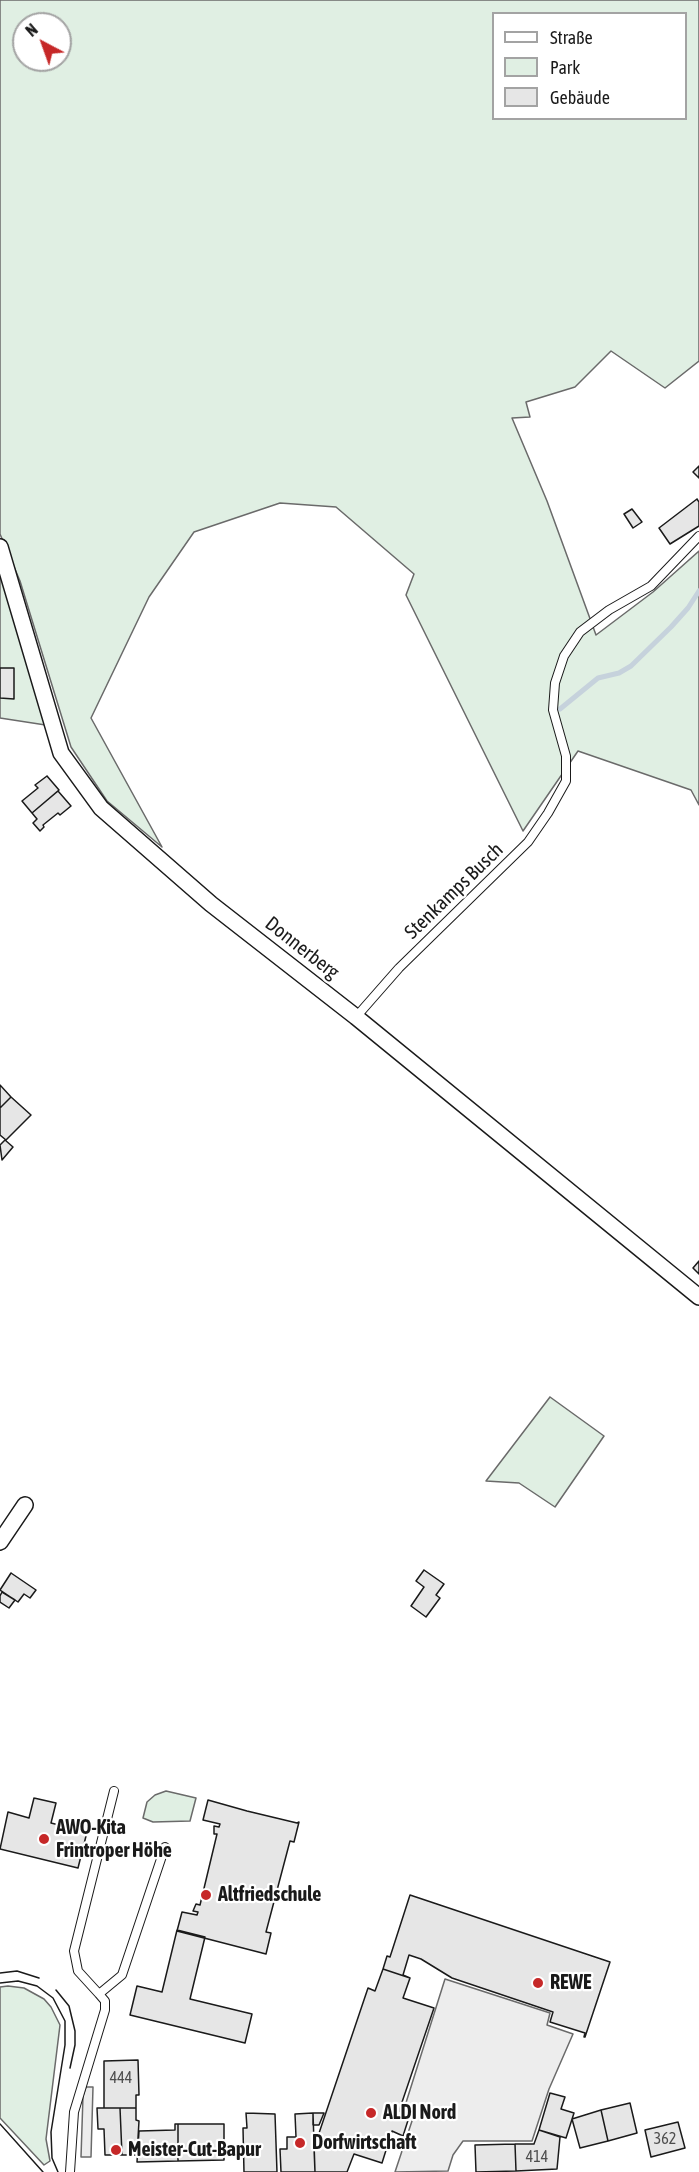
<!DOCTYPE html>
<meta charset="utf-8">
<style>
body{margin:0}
#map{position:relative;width:699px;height:2172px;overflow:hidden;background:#fff;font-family:"Asap Condensed",sans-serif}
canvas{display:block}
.legend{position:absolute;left:492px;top:12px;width:195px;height:108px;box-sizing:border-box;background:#fff;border:2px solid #a3a3a3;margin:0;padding:8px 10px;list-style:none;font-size:18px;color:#1a1a1a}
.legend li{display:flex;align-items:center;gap:12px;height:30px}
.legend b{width:30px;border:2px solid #a3a3a3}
.north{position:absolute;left:12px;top:12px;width:60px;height:60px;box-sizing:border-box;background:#fff;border:2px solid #a3a3a3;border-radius:50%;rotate:319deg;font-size:16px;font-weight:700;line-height:24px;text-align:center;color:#1a1a1a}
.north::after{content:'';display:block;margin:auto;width:21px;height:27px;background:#c62828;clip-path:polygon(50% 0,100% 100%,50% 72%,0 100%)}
</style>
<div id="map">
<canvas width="699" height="2172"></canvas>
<ul class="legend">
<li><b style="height:8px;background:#fff"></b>Straße</li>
<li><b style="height:16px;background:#e0efe3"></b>Park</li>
<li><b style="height:16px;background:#e6e6e6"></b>Gebäude</li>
</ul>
<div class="north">N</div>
</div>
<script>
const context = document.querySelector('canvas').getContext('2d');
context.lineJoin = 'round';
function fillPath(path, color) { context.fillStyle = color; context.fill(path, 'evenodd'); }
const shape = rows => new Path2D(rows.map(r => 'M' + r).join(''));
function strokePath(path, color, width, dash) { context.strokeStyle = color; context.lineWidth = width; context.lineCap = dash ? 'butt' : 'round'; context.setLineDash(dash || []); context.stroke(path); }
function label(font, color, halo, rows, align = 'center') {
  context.font = font + ' "Asap Condensed",sans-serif'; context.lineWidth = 4.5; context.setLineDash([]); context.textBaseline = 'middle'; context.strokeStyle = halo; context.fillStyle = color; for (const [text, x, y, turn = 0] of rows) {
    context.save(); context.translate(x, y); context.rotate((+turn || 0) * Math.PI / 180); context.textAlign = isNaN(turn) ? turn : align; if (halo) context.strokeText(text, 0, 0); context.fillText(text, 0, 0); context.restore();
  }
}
const green = shape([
 [0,0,699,0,699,361,665,388,611,351,575,387,526,402,530,417,512,418,547,501,596,635,653,592,699,551,699,805,691,790,578,751,523,831,406,595,414,574,336,507,280,503,194,532,149,597,91,718,162,847,107,801,71,747,20,581,0,534,0,0],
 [494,14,686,14,686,118,494,118,494,14],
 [24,24,60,24,60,60,24,60,24,24],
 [0,558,52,726,0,718,0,558],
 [550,1397,604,1436,555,1507,519,1483,486,1481,550,1397],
 [166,1791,196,1798,190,1821,153,1822,143,1818,147,1802,155,1795,166,1791],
 [8,1986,24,1988,44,1999,51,2007,60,2025,46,2139,50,2161,44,2165,0,2118,0,1987,8,1986]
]);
fillPath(green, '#e0efe3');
strokePath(green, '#6a6a6a', 1.5);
const parking = shape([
 [445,1979,550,2013,547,2025,573,2034,549,2089,532,2141,463,2141,453,2155,448,2171,395,2172,415,2112,404,2109,445,1979],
 [86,2087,93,2087,91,2157,81,2157,83,2096,86,2087]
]);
fillPath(parking, '#ededed');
strokePath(parking, '#6a6a6a', 1.5);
strokePath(shape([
 [560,709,598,678,619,673,631,666,671,627,688,608,699,591]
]), '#c6d2dc', 5);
const building = shape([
 [699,466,699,478,693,472,699,466],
 [697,499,699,502,699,526,670,544,659,528,697,499],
 [632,509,642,522,633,528,624,514,632,509],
 [0,668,14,668,14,699,0,698,0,668],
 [47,776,59,790,32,813,22,801,38,788,35,785,47,776],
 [58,791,71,806,60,815,58,813,43,825,44,827,40,831,33,823,37,819,32,813,58,791],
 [0,1085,11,1097,0,1108,0,1085],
 [11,1097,31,1115,6,1140,0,1135,0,1108,11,1097],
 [5,1140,13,1147,2,1160,0,1145,5,1140],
 [699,1261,699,1274,693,1268,699,1261],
 [424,1570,444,1584,436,1595,440,1598,426,1617,411,1606,424,1587,416,1581,424,1570],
 [11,1573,36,1590,30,1598,24,1594,18,1602,0,1590,11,1573],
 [2,1592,15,1600,9,1608,0,1602,0,1596,2,1592],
 [34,1798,56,1803,51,1823,87,1832,78,1868,0,1849,8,1812,29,1818,34,1798],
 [208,1800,247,1811,297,1823,299,1822,294,1842,290,1841,266,1932,271,1933,266,1954,177,1931,182,1912,197,1915,198,1912,193,1911,196,1904,200,1905,217,1834,214,1834,214,1826,219,1827,220,1824,203,1820,208,1800],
 [410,1895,610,1962,585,2037,584,2037,585,2033,550,2022,553,2012,452,1978,421,1959,409,1955,403,1975,410,1978,383,1969,387,1956,390,1957,410,1895],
 [177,1930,205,1937,190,1999,252,2014,245,2043,130,2015,137,1986,162,1992,177,1930],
 [383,1969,410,1978,403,1998,434,2008,399,2111,410,2114,403,2136,392,2131,382,2163,354,2154,347,2172,315,2172,314,2148,368,1988,375,1991,383,1969],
 [138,2060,139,2095,136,2095,136,2108,104,2108,104,2061,138,2060],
 [550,2093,565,2097,561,2109,574,2113,566,2138,539,2130,550,2093],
 [630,2103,637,2133,608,2141,601,2110,630,2103],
 [97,2108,120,2108,122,2155,105,2155,104,2129,98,2129,97,2108],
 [120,2108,136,2108,136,2120,139,2121,137,2155,122,2155,120,2108],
 [601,2110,608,2141,580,2148,572,2119,601,2110],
 [246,2113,275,2114,277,2172,244,2172,243,2128,247,2128,246,2113],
 [313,2113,315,2172,281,2172,280,2149,287,2149,287,2137,296,2137,295,2114,313,2113],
 [313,2113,324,2113,319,2125,313,2125,313,2113],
 [678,2122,685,2148,651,2157,645,2130,678,2122],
 [175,2124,178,2124,178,2161,137,2162,139,2131,175,2130,175,2124],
 [178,2124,224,2124,224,2160,178,2161,178,2124],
 [539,2130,560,2137,557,2169,516,2171,515,2144,534,2144,539,2130],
 [515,2144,516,2171,476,2172,475,2145,515,2144]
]);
fillPath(building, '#e6e6e6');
strokePath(building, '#1a1a1a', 1.5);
const lane = shape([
 [356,1017,399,968,528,842,548,813,566,781,566,756,553,710,555,683,564,656,580,632,609,610,651,586,699,536],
 [99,1994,122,1975,165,1847],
 [70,2172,74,2112,105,2010,105,2001,99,1994,78,1971,74,1951,114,1791]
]);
const street = shape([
 [0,547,61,753,101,808,211,904,356,1017,699,1297],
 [0,1542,25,1505]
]);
strokePath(lane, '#1a1a1a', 10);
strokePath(street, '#1a1a1a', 18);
strokePath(lane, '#fff', 8);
strokePath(street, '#fff', 15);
strokePath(shape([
 [0,1973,17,1971,39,1978],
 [0,1983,18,1981,37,1986,53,1998,65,2021,65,2045,51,2132,52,2158,58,2172],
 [56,1990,69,2006,75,2031,75,2045,70,2068],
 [0,2124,43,2172]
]), '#1a1a1a', 1.5);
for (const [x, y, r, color] of [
 [44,1839,6,"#c62828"],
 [206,1895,6,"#c62828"],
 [538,1983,6,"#c62828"],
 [371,2113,6,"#c62828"],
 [300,2143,6,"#c62828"],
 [116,2150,6,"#c62828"]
]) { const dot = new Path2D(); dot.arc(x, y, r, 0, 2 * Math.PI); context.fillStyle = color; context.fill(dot); strokePath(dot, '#fff', 2); }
label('16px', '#4d4d4d', null, [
 ["444",121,2078],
 ["362",665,2139],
 ["414",537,2157]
]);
label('20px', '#1a1a1a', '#fff', [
 ["Stenkamps Busch",454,891,-44],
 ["Donnerberg",302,948,38]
]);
label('bold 20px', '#1a1a1a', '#fff', [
 ["AWO-Kita",56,1828],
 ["Frintroper Höhe",56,1851],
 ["Altfriedschule",218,1895],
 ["REWE",550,1983],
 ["ALDI Nord",383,2113],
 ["Dorfwirtschaft",312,2143],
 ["Meister-Cut-Bapur",128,2150]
], 'left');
</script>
